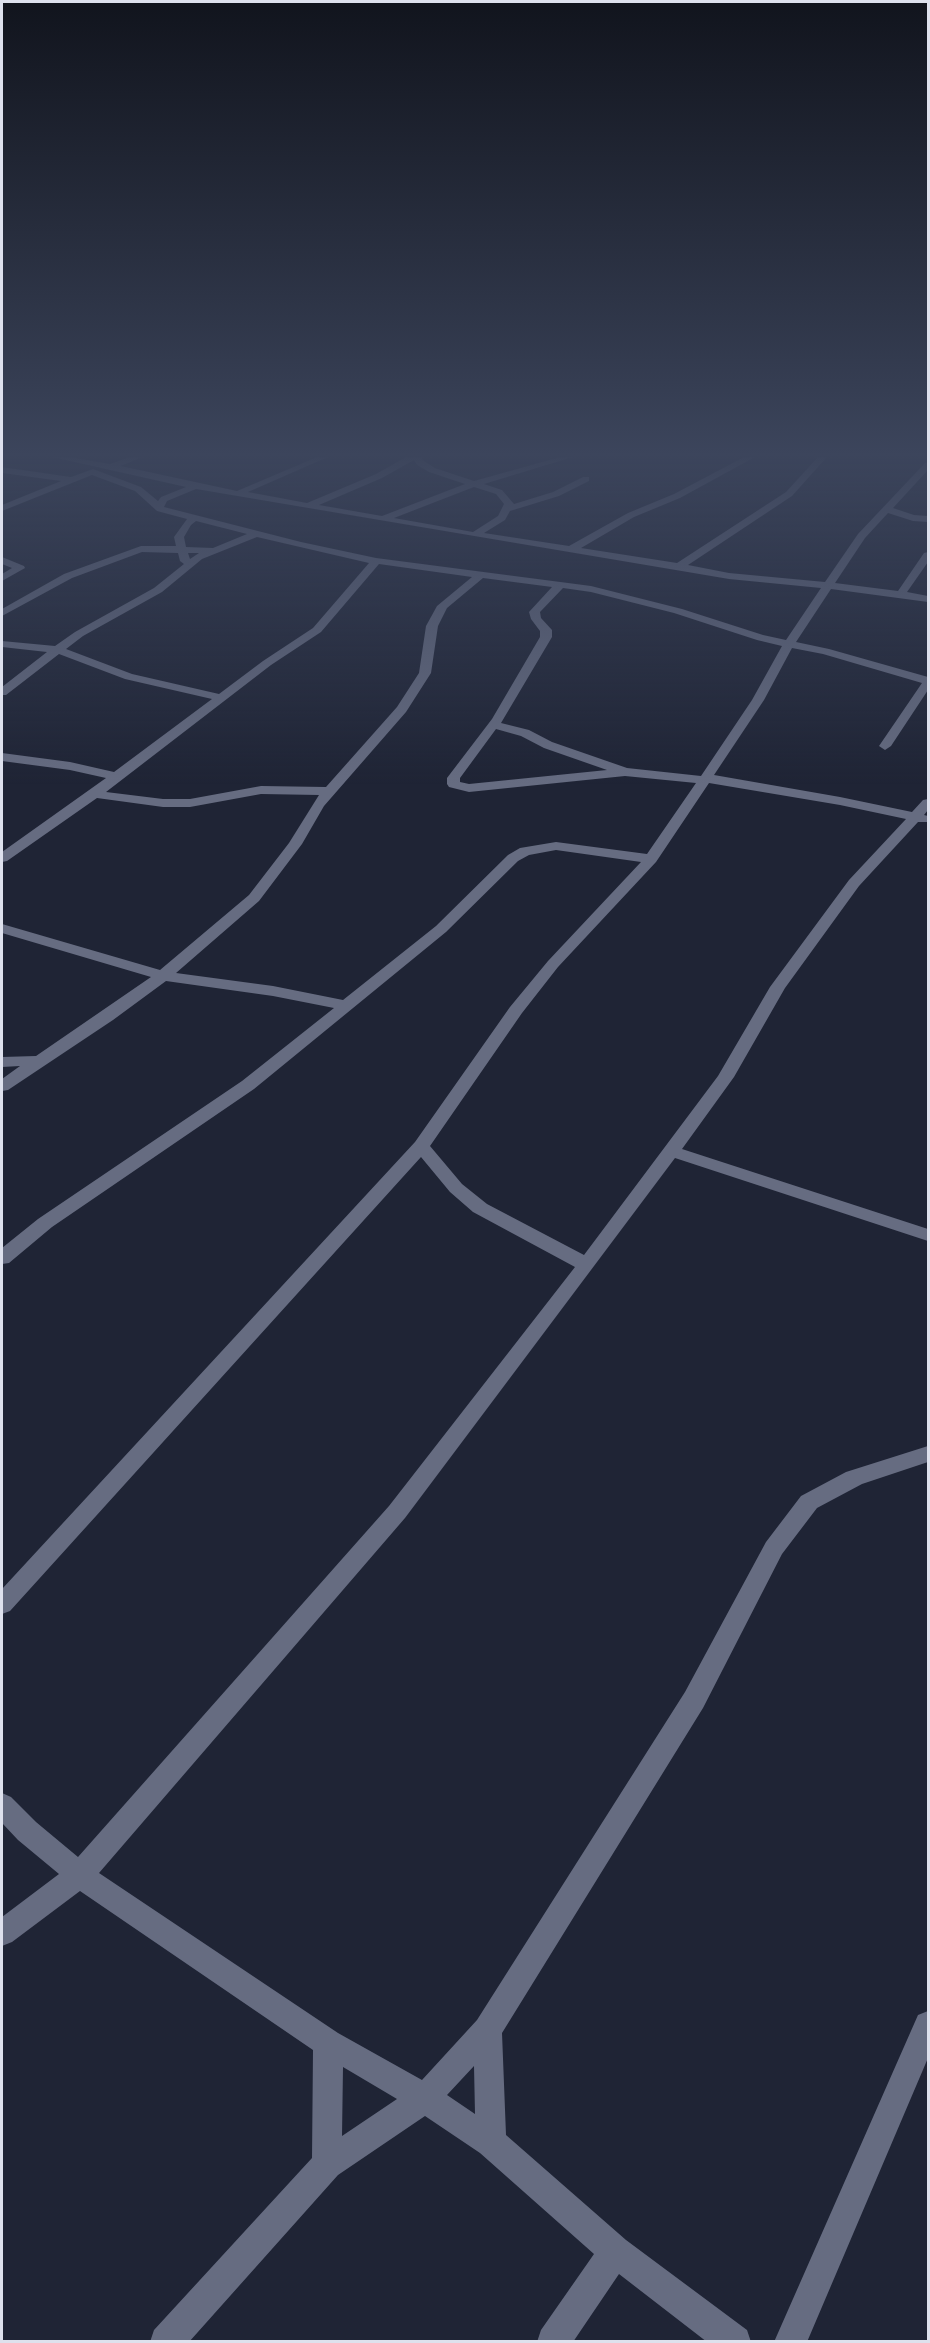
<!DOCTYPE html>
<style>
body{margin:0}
#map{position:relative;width:930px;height:2343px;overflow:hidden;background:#1f2435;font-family:Signika,sans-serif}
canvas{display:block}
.frame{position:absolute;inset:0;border:3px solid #dee1ed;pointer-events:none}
</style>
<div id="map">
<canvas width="930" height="2343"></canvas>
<div class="frame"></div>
</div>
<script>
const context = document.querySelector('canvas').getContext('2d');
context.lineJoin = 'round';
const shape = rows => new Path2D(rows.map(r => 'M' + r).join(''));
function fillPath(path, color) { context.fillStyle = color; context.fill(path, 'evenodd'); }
fillPath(shape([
 [52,457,70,457,110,464,130,457,142,457,121,466,237,491,317,457,328,457,248,492,307,503,376,474,406,457,421,457,424,461,435,468,474,481,560,457,573,457,484,484,502,490,514,504,553,492,583,477,589,477,589,481,559,496,510,511,505,520,484,533,569,546,628,513,674,494,744,457,755,457,680,498,634,517,581,548,677,563,786,492,818,457,827,457,792,496,688,565,729,573,825,582,858,534,925,463,928,462,928,470,893,508,914,515,928,516,928,522,913,521,888,513,865,538,835,583,898,591,924,553,928,552,928,562,907,592,928,596,928,602,831,589,796,642,829,649,928,677,928,690,891,746,885,750,879,746,922,683,823,654,792,648,764,700,714,775,840,797,912,812,923,800,928,799,928,810,924,815,928,816,928,822,918,822,859,886,785,988,734,1077,682,1149,928,1229,928,1241,675,1158,405,1518,99,1873,338,2033,422,2080,477,2020,685,1692,766,1542,801,1496,846,1472,928,1446,928,1462,862,1484,817,1508,782,1554,703,1708,502,2033,506,2135,626,2240,747,2330,751,2342,707,2342,619,2274,573,2342,537,2342,541,2330,594,2254,480,2153,425,2116,338,2175,189,2342,150,2342,154,2330,312,2158,313,2050,80,1891,12,1942,2,1946,2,1917,59,1874,18,1840,2,1823,2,1793,11,1797,36,1822,78,1857,389,1506,575,1267,473,1212,450,1192,421,1157,10,1611,2,1614,2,1589,415,1142,510,1007,548,961,641,862,556,850,529,855,518,861,446,932,254,1089,52,1227,9,1263,2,1264,2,1248,38,1219,242,1081,334,1008,273,996,166,981,113,1020,8,1090,2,1091,2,1079,20,1066,2,1067,2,1057,36,1056,151,977,2,933,2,924,160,970,249,895,289,843,319,795,261,794,190,807,163,807,97,798,7,861,2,862,2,852,106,778,70,770,2,761,2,753,70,762,114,772,212,699,125,679,59,654,6,695,2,695,2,687,47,652,2,647,2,641,55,646,75,632,154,588,184,564,180,561,178,553,142,552,72,578,2,616,2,609,64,574,141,546,176,546,174,537,187,519,157,511,135,491,92,475,2,511,2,505,61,481,2,473,2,467,71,477,93,469,141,487,158,501,161,497,186,487,52,457],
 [414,460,417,465,429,472,465,484,382,516,319,505,382,478,414,460],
 [474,487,496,494,504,504,498,516,473,532,394,518,474,487],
 [196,489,729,579,821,588,786,640,763,635,682,609,591,586,376,558,301,542,164,507,167,501,196,489],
 [196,521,247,534,213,548,186,547,184,537,191,525,196,521],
 [257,537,369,563,313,628,263,661,219,694,132,674,66,649,83,636,162,592,202,559,257,537],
 [188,553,199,553,190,559,188,553],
 [379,564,472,577,437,606,426,626,419,673,397,707,326,787,261,786,190,799,163,799,106,792,271,665,321,632,379,564],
 [483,578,552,587,529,612,531,619,540,631,540,637,492,719,447,778,447,784,449,787,469,792,625,776,696,783,647,854,556,842,520,848,508,855,436,926,343,1000,273,986,176,973,259,901,302,844,324,806,406,712,431,673,438,626,447,608,483,578],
 [563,588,591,592,674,613,757,640,782,646,752,700,701,776,627,768,552,742,529,730,501,723,552,637,552,630,541,618,540,612,563,588],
 [496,729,521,736,544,748,607,770,469,784,460,782,460,778,496,729],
 [709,783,840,805,906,819,849,880,770,987,718,1076,584,1255,487,1204,462,1184,430,1146,522,1013,558,967,656,862,709,783],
 [474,2066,475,2114,447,2095,474,2066],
 [343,2067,397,2099,342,2136,343,2067],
 [2,557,24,566,25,568,2,581,2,574,12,568,2,564,2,557],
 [928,2011,928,2058,807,2342,774,2342,918,2015,928,2011]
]), '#666c81');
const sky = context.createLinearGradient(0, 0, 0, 785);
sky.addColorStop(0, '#11141d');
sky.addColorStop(0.58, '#3c455c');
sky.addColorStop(1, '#3c455c00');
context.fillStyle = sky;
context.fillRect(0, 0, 930, 785);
</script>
